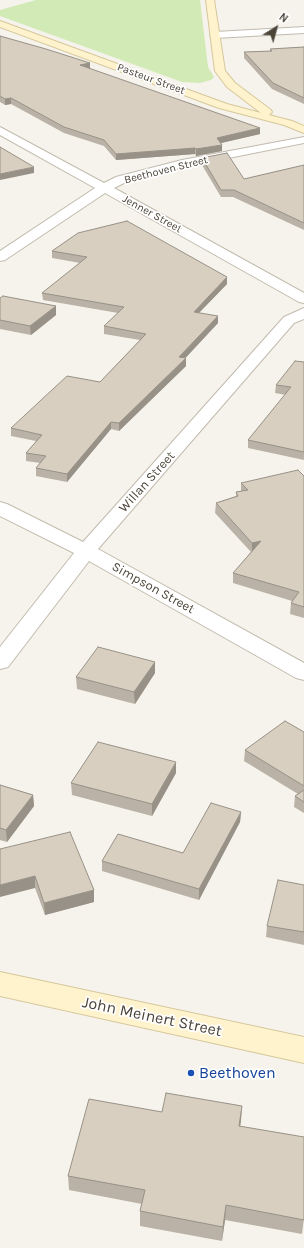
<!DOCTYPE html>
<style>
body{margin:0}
#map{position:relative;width:304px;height:1248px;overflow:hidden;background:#f6f3ec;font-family:Karla,sans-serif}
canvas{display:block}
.north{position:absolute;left:256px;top:8px;width:40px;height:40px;-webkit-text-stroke:3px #fff;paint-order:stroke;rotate:37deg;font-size:11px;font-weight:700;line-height:16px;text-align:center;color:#4b4439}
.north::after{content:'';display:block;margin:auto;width:14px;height:18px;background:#4b4439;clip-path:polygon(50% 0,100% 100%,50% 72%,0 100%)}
</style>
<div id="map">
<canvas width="304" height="1248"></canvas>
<div class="north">N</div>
</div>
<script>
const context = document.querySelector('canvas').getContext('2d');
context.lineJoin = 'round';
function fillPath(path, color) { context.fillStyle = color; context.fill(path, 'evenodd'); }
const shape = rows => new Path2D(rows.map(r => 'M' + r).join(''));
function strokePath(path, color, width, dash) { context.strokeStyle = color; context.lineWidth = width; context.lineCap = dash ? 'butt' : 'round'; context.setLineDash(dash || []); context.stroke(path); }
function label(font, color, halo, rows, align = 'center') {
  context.font = font + ' Karla,sans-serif'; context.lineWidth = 3.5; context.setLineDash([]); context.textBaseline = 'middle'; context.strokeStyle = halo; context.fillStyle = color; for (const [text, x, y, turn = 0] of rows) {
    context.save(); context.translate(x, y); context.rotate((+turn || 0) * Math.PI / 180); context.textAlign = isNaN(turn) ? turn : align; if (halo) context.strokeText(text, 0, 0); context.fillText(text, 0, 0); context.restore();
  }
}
fillPath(shape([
 [36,0,200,0,208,67,214,77,211,80,200,83,182,82,0,16,0,10]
]), '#d2eab5');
const street = shape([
 [304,27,304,33,215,38,210,35,215,32,304,27],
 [0,127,104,183,116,177,182,160,304,137,304,143,183,167,124,183,114,188,304,293,304,303,299,302,105,193,5,260,0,261,0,251,95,188,0,135,0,127],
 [304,308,304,319,294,323,98,549,304,663,304,680,296,678,89,561,8,667,0,669,0,647,74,553,0,516,0,502,7,504,83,542,284,317,304,308]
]);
const secondary = shape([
 [206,0,214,0,225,71,235,83,271,110,272,112,269,115,292,121,304,126,304,133,284,125,219,108,0,27,0,21,227,104,261,113,227,87,215,71,206,0],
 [0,972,304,1037,304,1063,0,996,0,972]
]);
strokePath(street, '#c2bbae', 2);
strokePath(secondary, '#d6c79b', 2);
fillPath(street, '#fff');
fillPath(secondary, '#fff3cd');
fillPath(shape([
 [0,36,90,63,90,69,260,128,260,134,221,143,222,151,196,156,195,154,116,160,104,146,64,133,11,104,5,105,0,102],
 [304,47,304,104,272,89,244,58,244,52,270,51,270,49],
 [202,158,244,179,304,165,304,230,233,197,221,197,202,165],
 [52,251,227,277,227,284,199,313,218,316,218,323,185,358,186,358,186,366,119,431,111,429,67,482,36,476,36,468,40,463,26,461,26,453,36,441,11,436,11,428,100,382,140,340,104,334,104,326,118,313,43,300,42,293,80,263,52,258],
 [0,298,56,306,56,315,31,335,0,329],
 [304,362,304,460,248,448,248,440,286,395,275,393,276,385],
 [304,476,304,618,290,614,291,603,292,601,233,583,233,573,251,552,215,513,216,503,236,496,236,492,241,491,241,483],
 [155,662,155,673,135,704,77,689,76,677],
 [304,732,304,813,294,807,295,796,298,794,244,761,245,750],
 [176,773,152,816,72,795,71,783],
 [0,785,33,795,34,806,7,842,0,840],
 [241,812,240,822,199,900,102,871,102,861,183,853],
 [0,849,94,902,45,915,35,888],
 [304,885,304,945,266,937,267,926],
 [242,1106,240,1126,304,1218,302,1234,225,1220,222,1241,140,1226,140,1211,142,1204,69,1190,68,1176,162,1112]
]), '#bab2a6');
fillPath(shape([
 [90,63,90,69,80,65],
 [11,98,11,104,5,105,5,99],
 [260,128,260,134,217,144,217,138],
 [222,145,222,151,196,156,196,149],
 [195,148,195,154,116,160,116,154],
 [34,167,34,173,0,180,0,174],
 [227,277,227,284,193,319,194,312],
 [56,306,56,315,31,335,30,326],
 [218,316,218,323,179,365,179,357],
 [186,358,186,366,119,431,119,423],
 [111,422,111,429,67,482,67,474],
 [261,541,252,553,252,543],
 [155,662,155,673,135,704,134,692],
 [176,762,176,773,152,816,152,804],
 [33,795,34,806,7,842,6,830],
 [241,812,240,822,199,900,199,889],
 [35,876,35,888,0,897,0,885],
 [94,890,94,902,45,915,44,903],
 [242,1106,241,1121,238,1140,239,1126],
 [226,1205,225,1220,222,1241,223,1227]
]), '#979187');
const building = shape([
 [0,36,46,49,90,63,80,65,260,128,217,138,222,145,196,149,195,148,116,154,104,140,64,127,11,98,5,99,0,96,0,36],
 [304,47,304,98,273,83,244,52,272,51,270,49,304,47],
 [0,147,34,167,0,174,0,147],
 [227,153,244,179,304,165,304,223,234,190,221,190,202,158,227,153],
 [127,221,227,277,194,312,218,316,179,357,186,358,119,423,111,422,67,474,36,468,46,456,26,453,42,435,11,428,67,376,100,382,146,334,104,326,124,307,42,293,87,257,52,251,78,233,127,221],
 [3,296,56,306,30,326,0,320,0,298,3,296],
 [295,361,304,362,304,452,248,440,291,387,276,385,295,361],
 [298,470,304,476,304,607,291,603,299,592,233,573,261,541,252,543,216,503,238,496,236,492,248,490,241,483,298,470],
 [98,647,155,662,134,692,76,677,98,647],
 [285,721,304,732,304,786,245,750,285,721],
 [98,742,176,762,152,804,71,783,98,742],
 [0,785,33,795,6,830,0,828,0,785],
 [304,790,304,802,295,796,304,790],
 [211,803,241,812,199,889,102,861,118,834,183,853,211,803],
 [70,832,94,890,44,903,35,876,0,885,0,849,70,832],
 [278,880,304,885,304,932,267,926,278,880],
 [166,1093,242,1106,239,1126,304,1137,304,1220,226,1205,223,1227,140,1211,145,1190,68,1176,89,1099,162,1112,166,1093]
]);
fillPath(building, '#d8cfc1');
strokePath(building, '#979187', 1);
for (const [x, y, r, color] of [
 [191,1073,4,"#1a4fb4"]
]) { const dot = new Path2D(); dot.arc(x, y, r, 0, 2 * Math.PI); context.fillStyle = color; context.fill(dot); strokePath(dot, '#fff', 1.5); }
label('11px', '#4b4439', '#fff', [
 ["Pasteur Street",151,79,20],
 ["Beethoven Street",166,170,-14],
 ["Jenner Street",152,214,29]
]);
label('13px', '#4b4439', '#fff', [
 ["Willan Street",147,482,-48],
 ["Simpson Street",153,588,29]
]);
label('16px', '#4b4439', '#fff', [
 ["John Meinert Street",152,1017,12]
]);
label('16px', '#164399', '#fff', [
 ["Beethoven",199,1073]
], 'left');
</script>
